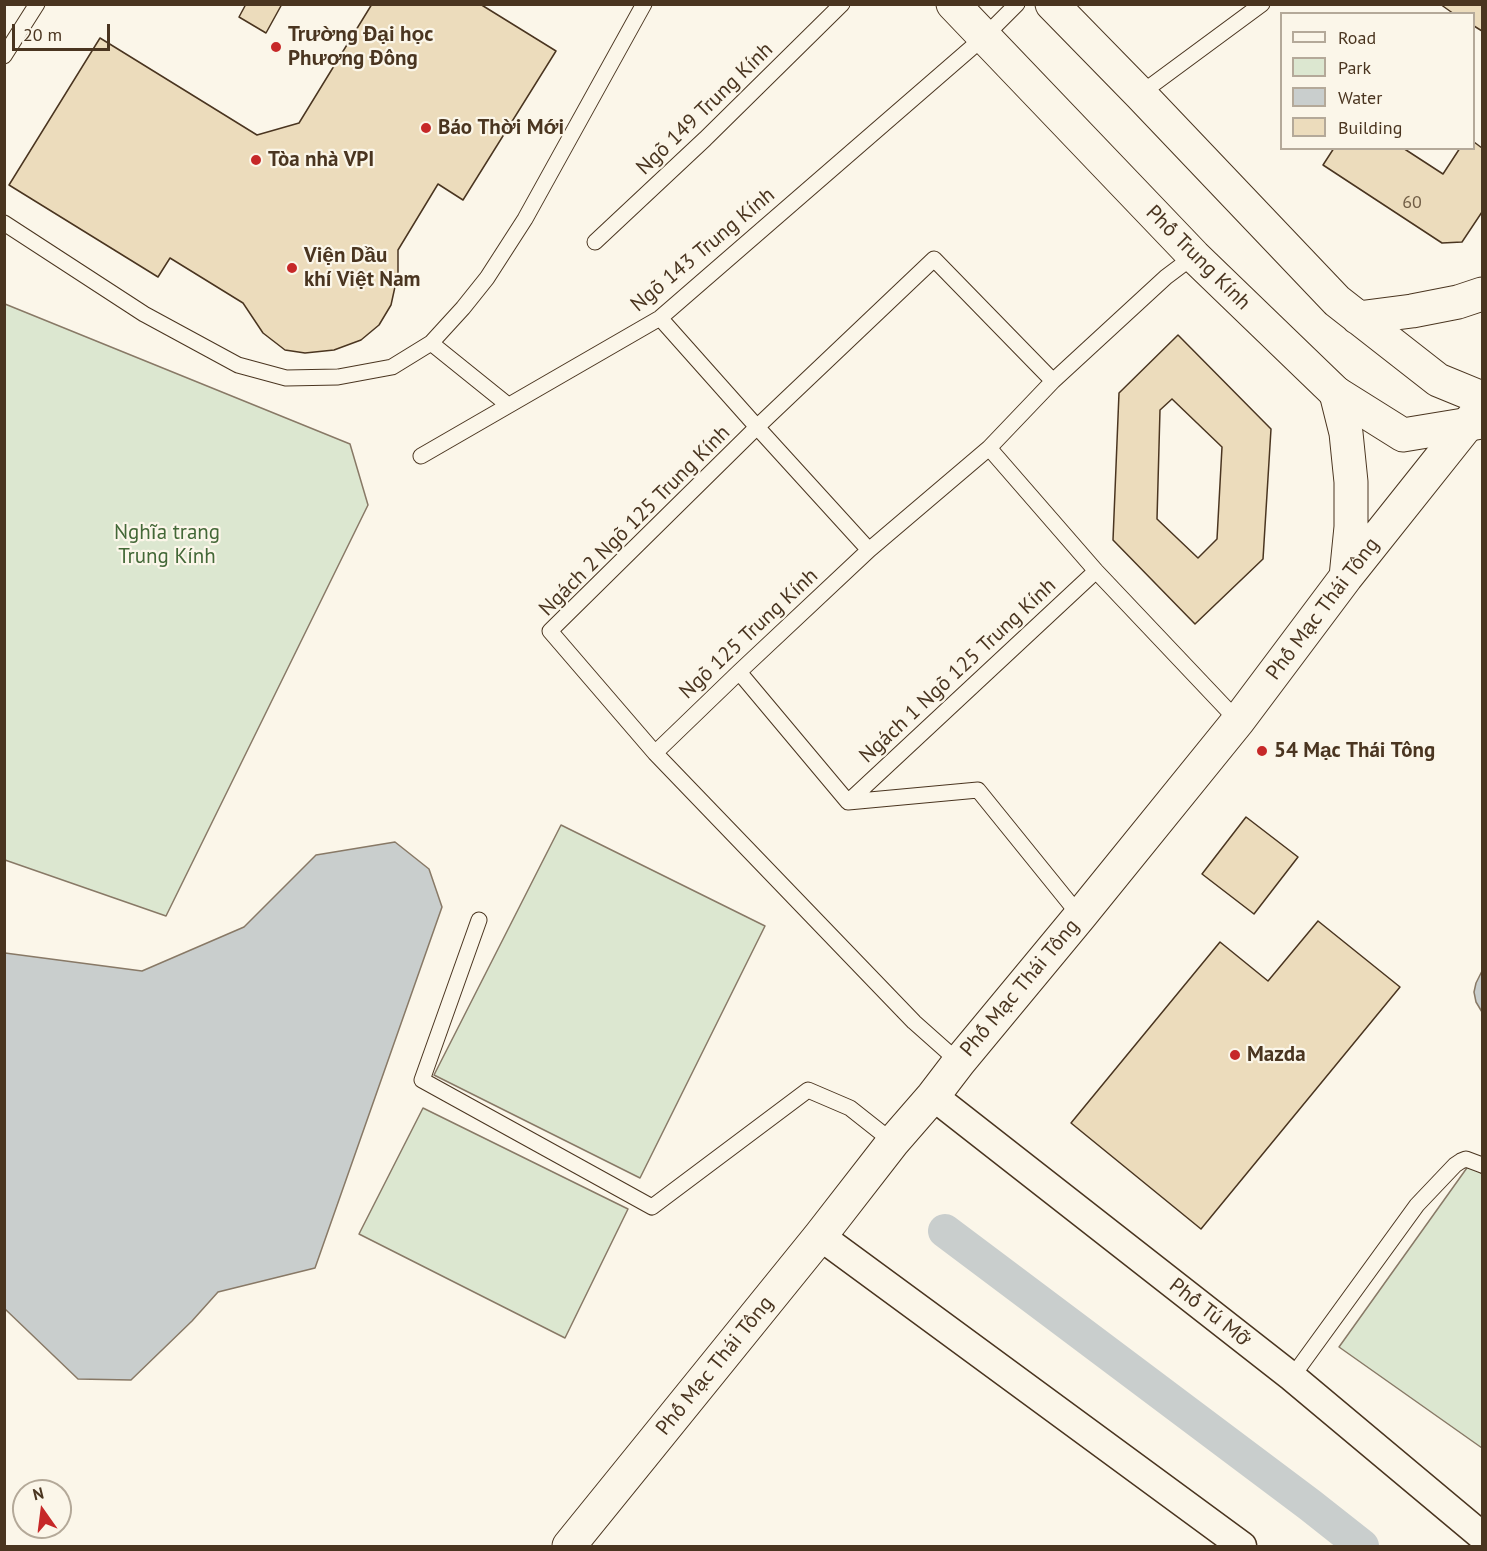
<!DOCTYPE html>
<meta charset="utf-8">
<style>
body{margin:0}
#map{position:relative;width:1487px;height:1551px;overflow:hidden;background:#fbf6e9;font-family:"PT Sans",sans-serif}
canvas{display:block}
.frame{position:absolute;inset:0;border:6px solid #4a3520;pointer-events:none}
.legend{position:absolute;left:1280px;top:12px;width:195px;height:138px;box-sizing:border-box;background:#fbf6e9;border:2px solid #b4a999;margin:0;padding:8px 10px;list-style:none;font-size:18px;color:#4a3520}
.legend li{display:flex;align-items:center;gap:12px;height:30px}
.legend b{width:30px;border:2px solid #b4a999}
.north{position:absolute;left:12px;top:1479px;width:60px;height:60px;box-sizing:border-box;background:#fbf6e9;border:2px solid #b4a999;border-radius:50%;rotate:346deg;font-size:16px;font-weight:700;line-height:24px;text-align:center;color:#4a3520}
.north::after{content:'';display:block;margin:auto;width:21px;height:27px;background:#c62828;clip-path:polygon(50% 0,100% 100%,50% 72%,0 100%)}
.scale{position:absolute;left:12px;top:24px;width:98px;height:27px;box-sizing:border-box;border:3px solid #4a3520;border-top:0;padding-left:8px;font-size:18px;line-height:21px;white-space:nowrap;color:#4a3520;-webkit-text-stroke:4px #fbf6e9;paint-order:stroke}
</style>
<div id="map">
<canvas width="1487" height="1551"></canvas>
<div class="frame"></div>
<ul class="legend">
<li><b style="height:8px;background:#fbf6e9"></b>Road</li>
<li><b style="height:16px;background:#dce7d0"></b>Park</li>
<li><b style="height:16px;background:#c9cecd"></b>Water</li>
<li><b style="height:16px;background:#ecdcbc"></b>Building</li>
</ul>
<div class="north">N</div>
<div class="scale">20 m</div>
</div>
<script>
const context = document.querySelector('canvas').getContext('2d');
context.lineJoin = 'round';
function fillPath(path, color) { context.fillStyle = color; context.fill(path, 'evenodd'); }
const shape = rows => new Path2D(rows.map(r => 'M' + r).join(''));
function strokePath(path, color, width, dash) { context.strokeStyle = color; context.lineWidth = width; context.lineCap = dash ? 'butt' : 'round'; context.setLineDash(dash || []); context.stroke(path); }
function label(font, color, halo, rows, align = 'center') {
  context.font = font + ' "PT Sans",sans-serif'; context.lineWidth = 4.5; context.setLineDash([]); context.textBaseline = 'middle'; context.strokeStyle = halo; context.fillStyle = color; for (const [text, x, y, turn = 0] of rows) {
    context.save(); context.translate(x, y); context.rotate((+turn || 0) * Math.PI / 180); context.textAlign = isNaN(turn) ? turn : align; if (halo) context.strokeText(text, 0, 0); context.fillText(text, 0, 0); context.restore();
  }
}
const green = shape([
 [5,304,350,444,368,505,166,916,5,860,5,304],
 [561,825,765,926,640,1178,434,1075,561,825],
 [423,1108,628,1209,565,1338,359,1234,423,1108],
 [1469,1165,1482,1174,1482,1448,1339,1347,1469,1165]
]);
fillPath(green, '#dce7d0');
strokePath(green, '#887966', 1.5);
const water = shape([
 [395,842,429,869,442,907,315,1268,218,1292,192,1321,131,1380,78,1379,5,1309,5,953,142,971,244,927,316,855,395,842],
 [1482,971,1482,1012,1476,1002,1474,992,1476,983,1482,971]
]);
fillPath(water, '#c9cecd');
strokePath(water, '#887966', 1.5);
strokePath(shape([
 [945,1231,1310,1505,1362,1546]
]), '#c9cecd', 34);
const building = shape([
 [246,4,282,4,266,33,239,17,246,4],
 [372,4,480,4,556,51,463,200,438,184,398,250,398,273,391,305,379,325,361,340,334,350,305,353,285,350,263,333,243,303,170,258,158,277,9,185,100,38,257,135,299,123,372,4],
 [1440,4,1482,4,1482,31,1474,26,1474,14,1454,14,1440,4],
 [1474,142,1482,148,1482,212,1462,242,1442,243,1323,165,1334,148,1403,148,1443,174,1460,148,1474,148,1474,142],
 [1178,335,1271,429,1263,559,1195,624,1113,540,1119,393,1178,335],
 [1172,399,1222,447,1217,539,1198,558,1157,519,1160,410,1172,399],
 [1246,817,1298,857,1254,914,1202,874,1246,817],
 [1318,921,1400,987,1201,1229,1071,1123,1220,942,1268,981,1318,921]
]);
fillPath(building, '#ecdcbc');
strokePath(building, '#4a3520', 1.5);
const service = shape([
 [4,56,37,4],
 [1140,94,1262,4],
 [4,223,144,314,238,365,286,378,338,377,392,367,431,343,463,308,487,278,525,219,644,4],
 [595,242,705,139,842,4],
 [660,318,757,427,934,259,1053,381],
 [431,343,508,405],
 [989,448,1096,571,1238,721],
 [421,456,660,318,984,37,1017,4],
 [869,550,757,427,550,631,655,753,914,1022,959,1062],
 [739,672,848,802,978,790,1080,916],
 [655,753,739,672,869,550,989,448,1053,381,1166,277,1194,256],
 [848,802,1096,571],
 [479,920,422,1080,652,1207,808,1090,850,1108,893,1142],
 [1292,1377,1417,1205,1455,1165,1461,1161,1466,1159,1482,1165]
]);
const minor = shape([
 [933,1096,1292,1377,1482,1536],
 [820,1236,1242,1546]
]);
const tertiary = shape([
 [1336,393,1346,433,1351,482,1351,527,1346,577],
 [569,1546,820,1236,893,1142,933,1096,959,1062,1080,916,1238,721,1346,577,1479,410]
]);
const secondary = shape([
 [953,4,1194,256,1336,393,1403,435,1482,422],
 [1052,4,1140,94,1337,301,1438,380,1482,398],
 [1358,318,1412,311,1458,302,1482,294]
]);
strokePath(service, '#4a3520', 17);
strokePath(minor, '#4a3520', 31);
strokePath(tertiary, '#4a3520', 35);
strokePath(secondary, '#4a3520', 35);
strokePath(service, '#fbf6e9', 15);
strokePath(minor, '#fbf6e9', 28);
strokePath(tertiary, '#fbf6e9', 33);
strokePath(secondary, '#fbf6e9', 33);
for (const [x, y, r, color] of [
 [276,47,6,"#c62828"],
 [426,128,6,"#c62828"],
 [256,160,6,"#c62828"],
 [292,268,6,"#c62828"],
 [1262,751,6,"#c62828"],
 [1235,1055,6,"#c62828"]
]) { const dot = new Path2D(); dot.arc(x, y, r, 0, 2 * Math.PI); context.fillStyle = color; context.fill(dot); strokePath(dot, '#fbf6e9', 2); }
label('18px', '#725f47', null, [
 ["60",1412,203]
]);
label('bold 21px', '#4a3520', '#fbf6e9', [
 ["Trường Đại học",288,35],
 ["Phương Đông",288,59],
 ["Báo Thời Mới",438,128],
 ["Tòa nhà VPI",268,160],
 ["Viện Dầu",304,256],
 ["khí Việt Nam",304,280],
 ["54 Mạc Thái Tông",1274,751],
 ["Mazda",1247,1055]
], 'left');
label('21px', '#4a3520', '#fbf6e9', [
 ["Ngõ 149 Trung Kính",705,109,-44],
 ["Ngõ 143 Trung Kính",703,250,-40],
 ["Phố Trung Kính",1198,258,45],
 ["Ngách 2 Ngõ 125 Trung Kính",635,521,-45],
 ["Phố Mạc Thái Tông",1323,609,-53],
 ["Ngõ 125 Trung Kính",749,634,-43],
 ["Ngách 1 Ngõ 125 Trung Kính",958,671,-43],
 ["Phố Mạc Thái Tông",1020,988,-50],
 ["Phố Tú Mỡ",1210,1313,38],
 ["Phố Mạc Thái Tông",715,1366,-51]
]);
label('21px', '#436837', '#fbf6e9', [
 ["Nghĩa trang",167,533],
 ["Trung Kính",167,557]
]);
</script>
